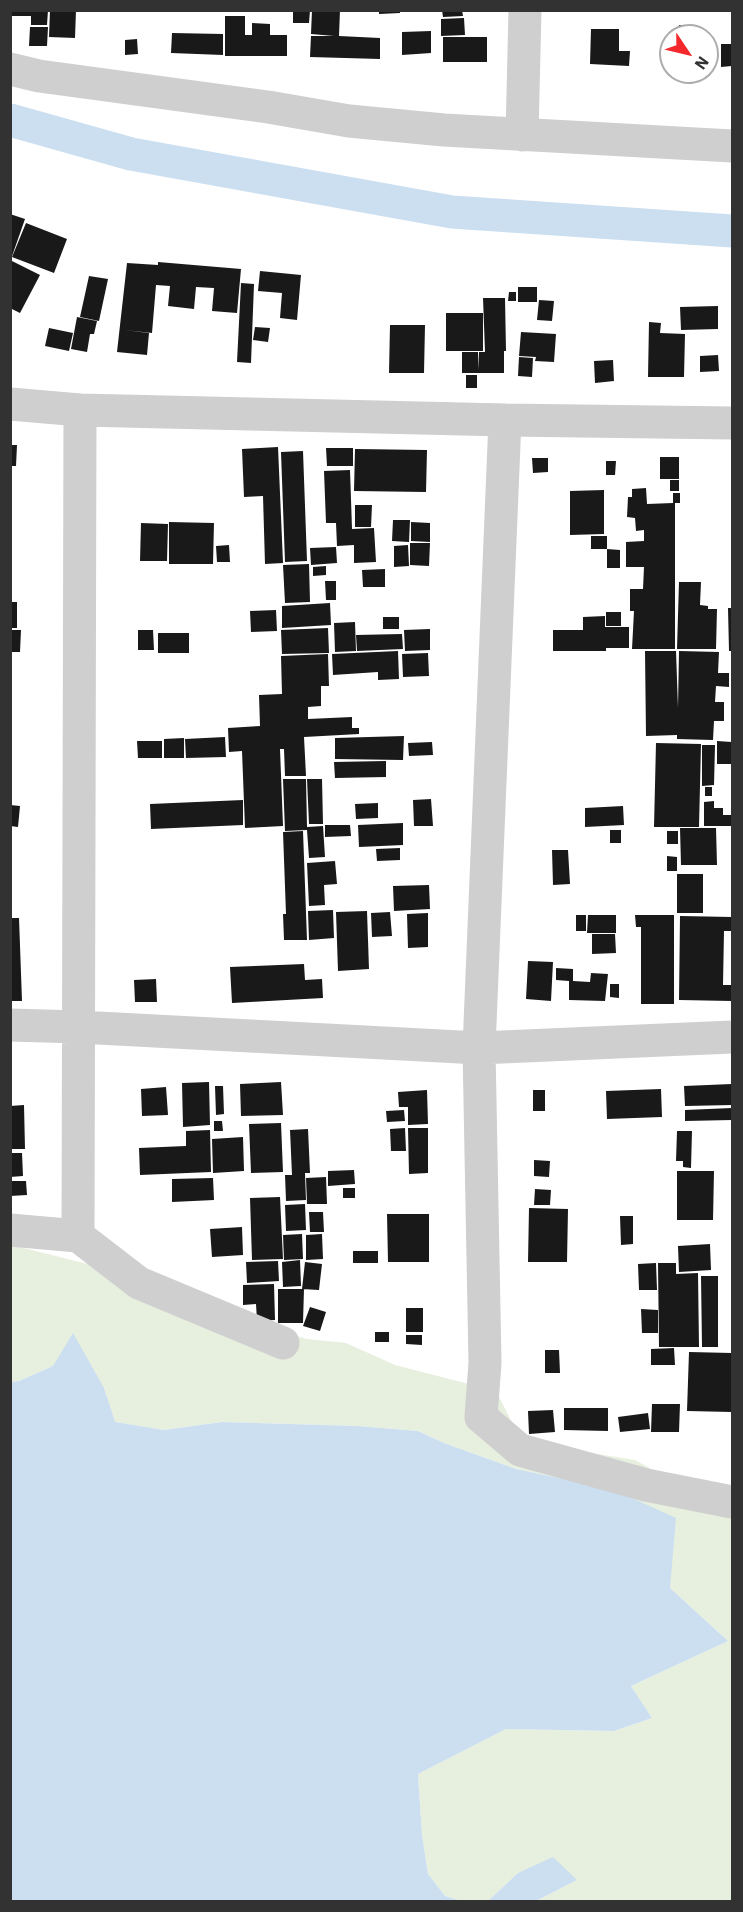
<!DOCTYPE html>
<style>
body{margin:0}
#map{position:relative;width:743px;height:1912px;overflow:hidden;background:#fff;font-family:"IBM Plex Sans",sans-serif}
canvas{display:block}
.frame{position:absolute;inset:0;border:12px solid #323232;pointer-events:none}
.north{position:absolute;left:659px;top:24px;width:60px;height:60px;box-sizing:border-box;background:#fff;border:2px solid #adadad;border-radius:50%;rotate:125deg;font-size:16px;font-weight:700;line-height:24px;text-align:center;color:#323232}
.north::after{content:'';display:block;margin:auto;width:21px;height:27px;background:#f5282c;clip-path:polygon(50% 0,100% 100%,50% 72%,0 100%)}
</style>
<div id="map">
<canvas width="743" height="1912"></canvas>
<div class="frame"></div>
<div class="north">N</div>
</div>
<script>
const context = document.querySelector('canvas').getContext('2d');
context.lineJoin = 'round';
function fillPath(path, color) { context.fillStyle = color; context.fill(path, 'evenodd'); }
const shape = rows => new Path2D(rows.map(r => 'M' + r).join(''));
function strokePath(path, color, width, dash) { context.strokeStyle = color; context.lineWidth = width; context.lineCap = dash ? 'butt' : 'round'; context.setLineDash(dash || []); context.stroke(path); }
fillPath(shape([
 [11,1245,112,1270,190,1304,307,1339,346,1343,395,1365,496,1391,522,1442,635,1460,704,1498,732,1519,732,1901,536,1901,577,1880,518,1873,488,1901,462,1901,445,1896,428,1874,422,1835,418,1774,506,1729,614,1731,652,1718,631,1686,728,1641,670,1588,612,1489,516,1469,444,1443,418,1431,357,1426,222,1422,164,1430,114,1422,104,1388,53,1366,19,1381,11,1382]
]), '#e7efdf');
fillPath(shape([
 [73,1333,104,1388,115,1422,164,1430,222,1422,357,1426,418,1431,444,1443,516,1469,612,1489,676,1518,670,1588,728,1641,631,1686,652,1718,614,1731,506,1729,418,1774,422,1835,428,1874,445,1896,462,1901,11,1902,11,1382,19,1381,53,1366],
 [553,1857,577,1880,536,1901,488,1901,518,1873]
]), '#cbdff0');
strokePath(shape([
 [10,120,131,154,452,212,732,231]
]), '#cbdff0', 33);
fillPath(shape([
 [10,10,48,10,47,25,31,25,31,16,10,16],
 [50,10,76,10,75,38,49,37],
 [293,10,310,10,309,23,293,23],
 [312,10,340,10,339,36,380,38,380,59,310,57,311,36,334,36,311,34],
 [379,10,400,10,400,13,379,14],
 [442,10,462,10,463,16,443,17],
 [225,16,245,16,245,35,252,35,252,23,270,24,270,35,287,35,287,56,225,56],
 [464,18,465,35,441,36,441,19],
 [679,25,698,26,697,36,678,36],
 [30,27,48,27,47,46,29,46],
 [591,29,619,29,619,51,630,51,629,66,590,64],
 [431,31,431,53,402,55,402,32],
 [172,33,223,34,223,55,171,53],
 [443,37,487,37,487,62,443,62],
 [137,39,138,54,125,55,125,40],
 [721,44,732,44,732,66,721,67],
 [10,214,25,219,11,259,10,259],
 [26,223,67,239,54,273,12,257],
 [10,260,40,275,20,313,10,308],
 [158,262,241,269,237,313,212,311,214,288,196,287,194,309,168,306,170,286,156,285,152,333,124,330,149,333,147,355,117,352,127,263,158,265],
 [260,271,301,275,297,320,280,318,282,293,258,291],
 [89,276,108,279,99,321,80,317],
 [241,283,254,284,251,363,237,362],
 [518,287,537,287,537,302,518,302],
 [509,292,516,292,516,301,508,301],
 [483,298,505,298,506,351,504,351,504,373,462,373,462,352,478,352,479,370,479,352,485,352],
 [539,300,554,301,552,321,537,320],
 [718,306,718,329,681,330,680,307],
 [446,313,483,313,483,351,446,351],
 [77,317,97,321,94,334,90,334,87,352,71,349],
 [649,322,661,323,660,333,685,334,684,377,648,377],
 [390,325,425,325,424,373,389,373],
 [255,327,270,328,268,342,253,340],
 [49,328,73,333,69,351,45,346],
 [521,332,556,334,554,362,535,361,536,357,519,356],
 [718,355,719,371,700,372,700,356],
 [519,357,533,358,532,377,518,376],
 [613,360,614,381,595,383,594,361],
 [466,375,477,375,477,388,466,388],
 [10,445,17,445,16,466,10,466],
 [278,447,283,563,265,564,263,496,244,497,242,449],
 [326,448,353,448,353,466,327,466],
 [355,449,427,450,426,492,354,491],
 [303,451,307,561,285,562,281,452],
 [660,457,679,457,679,479,660,479],
 [532,458,548,458,548,472,533,473],
 [606,461,616,461,615,475,606,475],
 [350,470,352,529,374,528,376,562,354,563,354,545,337,546,336,523,326,523,324,471],
 [670,480,679,480,679,491,670,491],
 [646,488,647,504,673,503,673,493,680,493,680,503,675,503,675,649,632,649,634,611,630,611,630,589,643,589,644,567,626,567,626,542,644,541,644,530,636,531,635,518,627,517,628,497,632,497,632,489],
 [604,490,604,534,570,535,570,491],
 [355,505,372,505,371,527,355,527],
 [393,520,410,520,409,542,392,541],
 [169,522,214,523,213,564,169,564],
 [411,522,430,523,430,542,411,541],
 [141,523,168,524,167,561,140,561],
 [591,536,607,536,607,549,591,549],
 [410,543,430,543,429,566,410,565],
 [229,545,230,562,217,562,216,546],
 [408,545,409,566,394,567,394,546],
 [336,547,337,563,311,565,310,548],
 [607,549,620,550,620,568,607,568],
 [309,564,310,602,285,603,283,565],
 [326,566,326,575,313,576,313,567],
 [385,569,385,587,363,587,362,570],
 [325,581,336,581,336,600,326,600],
 [679,582,701,582,700,605,708,606,708,609,717,609,716,649,677,649],
 [10,602,17,602,17,628,10,628],
 [330,603,331,625,282,628,282,606],
 [728,608,732,608,732,651,729,651],
 [276,610,277,631,251,632,250,611],
 [606,612,621,612,621,626,606,626],
 [605,616,605,627,629,627,629,648,606,648,606,651,553,651,553,630,583,630,583,617],
 [383,617,399,617,399,629,383,629],
 [355,622,356,651,335,652,334,623],
 [328,628,329,653,282,654,281,630],
 [430,629,430,650,405,651,404,630],
 [10,630,21,630,20,652,10,652],
 [138,630,153,630,154,650,138,650],
 [158,633,189,633,189,653,158,653],
 [402,634,403,649,357,651,356,635],
 [398,651,399,679,378,680,378,672,333,675,332,654],
 [645,651,676,651,678,708,679,651,719,652,718,673,729,673,729,687,716,686,715,702,724,702,724,721,714,721,713,740,677,739,677,735,646,736],
 [428,653,429,676,403,677,402,654],
 [328,654,329,686,321,686,321,706,308,707,308,719,352,717,352,728,359,728,359,734,304,737,306,776,285,776,284,749,280,749,283,826,245,828,242,751,229,752,228,728,260,726,259,695,282,694,281,656],
 [404,736,403,760,335,759,335,738],
 [225,737,226,757,186,758,185,739],
 [184,738,184,758,164,758,164,739],
 [137,741,162,741,162,758,138,758],
 [717,741,732,742,732,764,717,764],
 [432,742,433,755,409,756,408,743],
 [656,743,701,744,699,827,654,827],
 [702,745,715,745,714,785,702,786],
 [386,761,386,777,335,778,334,762],
 [283,779,306,779,307,827,323,826,325,857,309,858,307,830,285,831],
 [307,779,322,779,323,824,309,824],
 [705,787,712,787,712,796,705,796],
 [431,799,433,826,414,826,413,800],
 [243,800,243,825,151,829,150,804],
 [714,801,714,808,723,808,723,815,732,815,732,826,704,826,704,802],
 [378,803,378,818,356,819,355,804],
 [10,805,20,806,18,827,10,826],
 [623,806,624,825,585,827,585,808],
 [403,823,403,845,359,847,358,825],
 [325,825,350,825,351,836,325,837],
 [680,828,716,828,717,865,681,865],
 [610,830,621,830,621,843,610,843],
 [303,831,307,940,284,940,283,914,286,914,283,832],
 [667,831,678,831,678,844,667,844],
 [400,848,400,860,377,861,376,849],
 [552,850,568,850,570,884,553,885],
 [667,856,677,857,677,871,667,871],
 [335,861,337,884,324,885,325,905,309,906,307,863],
 [677,874,703,874,703,913,677,913],
 [429,885,430,909,394,911,393,886],
 [333,910,334,938,309,940,308,911],
 [367,911,369,969,338,971,336,912],
 [390,912,392,936,372,937,371,913],
 [428,913,428,947,408,948,407,914],
 [576,915,586,915,586,931,576,931],
 [588,915,616,915,616,933,587,933],
 [635,915,674,915,674,1004,641,1004,641,927,636,927],
 [680,916,732,917,732,931,724,931,723,985,732,985,732,1001,679,1000],
 [10,918,19,918,22,1001,10,1001],
 [592,934,615,934,616,953,592,954],
 [528,961,553,962,551,1001,526,999],
 [304,964,305,980,322,979,323,998,232,1003,230,967],
 [556,968,573,969,573,981,590,982,591,973,608,974,605,1001,569,1000,569,981,556,980],
 [156,979,157,1002,135,1002,134,980],
 [610,984,619,984,619,998,610,997],
 [209,1082,210,1125,183,1127,182,1083],
 [281,1082,283,1115,241,1116,240,1084],
 [732,1084,732,1105,685,1106,684,1086],
 [215,1086,223,1086,224,1114,216,1115],
 [166,1087,168,1115,142,1116,141,1089],
 [661,1089,662,1117,607,1119,606,1091],
 [427,1090,428,1124,408,1125,408,1107,399,1107,398,1092],
 [533,1090,545,1090,545,1111,533,1111],
 [24,1105,25,1149,10,1149,10,1106],
 [732,1108,732,1120,685,1121,685,1110],
 [404,1110,405,1121,387,1122,386,1111],
 [214,1121,222,1121,223,1131,214,1131],
 [281,1123,283,1172,251,1173,249,1124],
 [405,1128,406,1151,391,1151,390,1129],
 [408,1128,428,1128,428,1173,409,1174],
 [308,1129,310,1173,305,1173,306,1200,286,1201,285,1175,292,1175,290,1130],
 [210,1130,211,1172,140,1175,139,1148,186,1146,186,1131],
 [677,1131,692,1131,691,1168,683,1167,683,1161,676,1161],
 [243,1137,244,1171,213,1173,212,1139],
 [10,1153,22,1153,23,1176,10,1177],
 [534,1160,550,1161,549,1177,534,1176],
 [354,1170,355,1184,328,1186,328,1171],
 [677,1171,714,1171,713,1220,677,1220],
 [326,1177,327,1204,307,1204,306,1178],
 [213,1178,214,1200,172,1202,172,1179],
 [10,1181,26,1181,27,1195,10,1196],
 [343,1188,355,1188,355,1198,343,1198],
 [535,1189,551,1190,550,1205,534,1205],
 [280,1197,283,1259,252,1260,250,1198],
 [305,1204,306,1230,286,1231,285,1205],
 [529,1208,568,1209,567,1262,528,1262],
 [309,1212,323,1212,324,1232,310,1232],
 [387,1214,429,1214,429,1262,388,1262],
 [620,1216,633,1216,633,1244,621,1245],
 [242,1227,243,1255,212,1257,210,1229],
 [302,1234,303,1259,284,1260,283,1235],
 [322,1234,323,1259,306,1260,306,1235],
 [710,1244,711,1270,679,1272,678,1246],
 [353,1251,378,1251,378,1263,353,1263],
 [300,1260,301,1286,283,1287,282,1262],
 [278,1261,279,1281,247,1283,246,1262],
 [305,1262,322,1264,319,1290,302,1289],
 [656,1263,657,1290,639,1290,638,1264],
 [658,1263,676,1263,676,1274,698,1273,699,1347,659,1347],
 [701,1276,718,1276,718,1347,702,1347],
 [274,1284,275,1320,257,1321,256,1304,243,1305,243,1285],
 [278,1289,304,1289,303,1323,278,1323],
 [310,1307,326,1312,320,1331,303,1326],
 [406,1308,423,1308,423,1332,406,1332],
 [641,1309,658,1310,658,1333,642,1333],
 [375,1332,389,1332,389,1342,375,1342],
 [406,1335,422,1335,422,1345,406,1344],
 [674,1348,675,1365,651,1365,651,1349],
 [545,1350,559,1350,560,1373,545,1373],
 [689,1352,732,1353,732,1412,687,1411],
 [652,1404,680,1404,679,1432,651,1432],
 [564,1408,608,1408,608,1431,564,1430],
 [553,1410,555,1432,529,1434,528,1411],
 [648,1413,650,1429,620,1432,618,1417]
]), '#191919');
strokePath(shape([
 [10,69,39,76,268,107,349,121,444,130,732,146],
 [522,135,525,10],
 [10,404,80,410,505,420,732,423],
 [505,420,479,1048,485,1363,481,1417,520,1450,646,1485,732,1502],
 [10,1025,79,1027,479,1048,732,1037],
 [10,1230,78,1236,139,1283,283,1343],
 [78,1236,80,410]
]), '#cfcfcf', 33);
</script>
